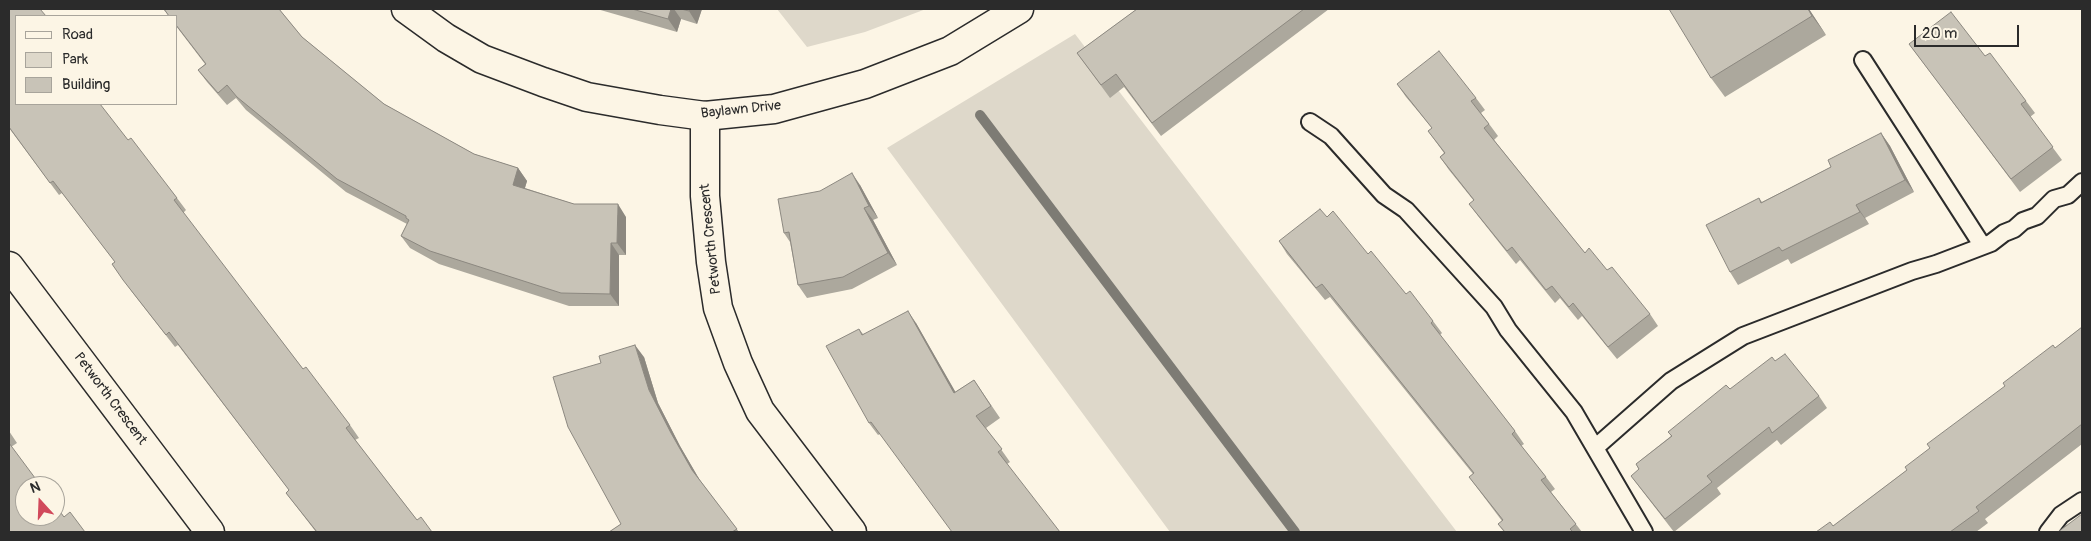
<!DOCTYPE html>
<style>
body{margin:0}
#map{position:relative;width:2091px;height:541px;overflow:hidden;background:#fcf5e5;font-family:Pangolin,sans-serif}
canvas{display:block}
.frame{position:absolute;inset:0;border:10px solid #2b2b2b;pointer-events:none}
.legend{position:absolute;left:15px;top:15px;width:162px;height:90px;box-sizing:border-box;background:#fcf5e5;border:1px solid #a8a49b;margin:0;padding:6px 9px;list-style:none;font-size:15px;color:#2b2b2b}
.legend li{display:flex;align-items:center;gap:10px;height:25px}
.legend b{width:25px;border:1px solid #a8a49b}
.north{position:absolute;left:15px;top:476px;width:50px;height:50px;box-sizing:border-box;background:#fcf5e5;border:1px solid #a8a49b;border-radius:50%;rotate:340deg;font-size:14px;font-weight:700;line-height:20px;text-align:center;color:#2b2b2b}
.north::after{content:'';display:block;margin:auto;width:18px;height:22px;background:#d1495b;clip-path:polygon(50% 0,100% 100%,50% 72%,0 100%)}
.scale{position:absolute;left:1914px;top:25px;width:105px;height:22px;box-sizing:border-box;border:2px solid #2b2b2b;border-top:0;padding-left:6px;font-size:15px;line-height:18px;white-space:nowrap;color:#2b2b2b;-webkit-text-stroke:4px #fcf5e5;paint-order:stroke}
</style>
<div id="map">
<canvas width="2091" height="541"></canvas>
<div class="frame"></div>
<ul class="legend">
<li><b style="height:6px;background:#fcf5e5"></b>Road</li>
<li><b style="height:14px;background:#ded8ca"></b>Park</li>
<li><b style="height:14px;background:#c8c3b7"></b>Building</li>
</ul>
<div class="north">N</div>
<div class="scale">20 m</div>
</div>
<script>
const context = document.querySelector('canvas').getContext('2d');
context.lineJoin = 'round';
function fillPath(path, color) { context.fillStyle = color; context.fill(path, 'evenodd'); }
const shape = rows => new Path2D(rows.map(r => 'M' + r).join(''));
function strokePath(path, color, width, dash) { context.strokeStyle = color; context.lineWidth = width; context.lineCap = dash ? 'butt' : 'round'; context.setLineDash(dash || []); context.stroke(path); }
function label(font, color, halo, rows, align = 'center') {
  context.font = font + ' Pangolin,sans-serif'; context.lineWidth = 5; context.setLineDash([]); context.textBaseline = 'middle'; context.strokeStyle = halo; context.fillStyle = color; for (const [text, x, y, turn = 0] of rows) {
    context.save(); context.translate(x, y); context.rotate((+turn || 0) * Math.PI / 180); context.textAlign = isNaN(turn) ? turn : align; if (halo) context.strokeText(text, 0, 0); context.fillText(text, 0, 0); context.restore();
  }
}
fillPath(shape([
 [777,9,926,9,865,32,807,47],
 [1075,34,1457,532,1170,532,887,148]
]), '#ded8ca');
strokePath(shape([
 [980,115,1295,532]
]), '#7d7b74', 10);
const service = shape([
 [1863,60,1982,245],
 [1310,122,1331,136,1384,195,1406,210,1494,307,1508,330,1574,412,1644,532],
 [1596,447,1671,381,1743,336,1912,271,1936,264,1991,243,2004,233,2014,229,2023,221,2037,216,2054,199,2068,195,2082,182],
 [2048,532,2061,515,2082,501]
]);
const minor = shape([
 [705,116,705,196,711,262,718,308,738,363,760,411,852,532],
 [9,266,210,532]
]);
const tertiary = shape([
 [406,9,446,38,482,59,543,82,587,97,660,110,705,116,774,109,865,84,950,51,1019,9]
]);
strokePath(service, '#2b2b2b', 20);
strokePath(minor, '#2b2b2b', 31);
strokePath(tertiary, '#2b2b2b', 31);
strokePath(service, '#fcf5e5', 16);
strokePath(minor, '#fcf5e5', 28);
strokePath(tertiary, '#fcf5e5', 28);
fillPath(shape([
 [9,9,128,140,177,198,186,210,183,213,303,369,350,425,359,438,355,440,417,520,432,532,316,532,286,493,289,490,178,345,175,347,132,292,112,264,115,262,62,193,59,195,9,128],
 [163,9,279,9,302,37,384,104,474,154,518,168,527,181,525,188,574,204,626,217,626,255,619,255,619,306,569,306,439,264,410,248,401,236,407,224,346,192,246,110,236,98,227,105,207,82,198,70,205,64,176,26,176,16,169,16],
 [597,9,702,9,697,24,681,19,677,32],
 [1137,9,1329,9,1161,136,1124,87,1110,98,1077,53],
 [1809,9,1826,35,1725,97,1711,78],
 [1909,44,1985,56,2026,101,2035,113,2030,117,2062,160,2020,192],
 [1397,84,1476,98,1485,110,1481,113,1498,136,1494,140,1585,253,1607,270,1650,314,1658,326,1617,359,1582,316,1578,320,1560,298,1555,303,1520,260,1516,264,1478,216,1469,204,1474,201,1449,170,1440,157,1444,153,1428,131,1432,128,1406,97],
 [1881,133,1890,146,1914,192,1865,218,1869,224,1791,264,1788,259,1738,285,1730,272,1759,198,1762,202,1831,167],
 [860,185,878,218,873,220,897,265,852,289,807,298,798,285,790,242,784,233],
 [1327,217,1368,254,1406,294,1433,321,1442,333,1440,335,1515,431,1524,444,1521,446,1546,477,1555,489,1551,492,1582,532,1504,532,1498,524,1502,521,1469,477,1473,474,1330,297,1325,300,1287,254,1279,241],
 [916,323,955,392,974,380,1000,418,986,428,1010,462,1007,464,880,434,878,435,869,423,859,329,863,334],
 [2082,327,2082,444,1985,519,1988,523,1976,532,1816,532,1833,526,1907,470,1930,448,2055,348],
 [644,357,658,403,680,446,699,479,739,532,609,532,621,524],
 [1775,361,1819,396,1827,408,1781,445,1777,440,1717,488,1721,494,1674,532,1640,488,1631,476,1639,470,1636,464,1671,436,1668,432,1730,389],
 [9,431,17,443,11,447,64,517,9,532]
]), '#aca89d');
fillPath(shape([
 [671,9,674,9,681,19,677,32,668,19],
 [689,9,702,9,697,24,689,11],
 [1808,9,1809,9,1826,35,1812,16],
 [1881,133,1890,146,1914,192,1905,180],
 [518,168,527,181,522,197,513,185],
 [852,173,860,185,878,218,869,206],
 [618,204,626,217,626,255,617,243],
 [1856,205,1865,218,1869,224,1860,212],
 [864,208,873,220,897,265,888,253],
 [611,243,619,255,619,306,610,294],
 [908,311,916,323,963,405,954,393],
 [635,345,644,357,658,403,680,446,701,482,692,470,671,433,649,390]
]), '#8c8880');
const building = shape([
 [9,9,40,9,46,16,16,16,16,104,100,104,128,140,131,138,177,198,174,200,303,369,306,367,350,425,346,428,396,493,417,520,421,517,432,532,317,532,286,493,289,490,169,332,166,335,123,280,112,264,115,262,53,181,50,183,9,127,9,9],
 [164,9,279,9,302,37,384,104,474,154,518,168,513,185,574,204,618,204,617,243,611,243,610,294,561,293,430,251,401,236,409,220,406,218,406,216,337,179,237,97,227,85,218,93,198,70,206,64,176,25,176,16,169,16,164,9],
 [632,9,671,9,668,19,632,9],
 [681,9,689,9,689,11,681,9],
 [1137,9,1304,9,1152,123,1116,74,1101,85,1077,53,1137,9],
 [1669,9,1808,9,1812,16,1711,78,1669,9],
 [1951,12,1985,56,1990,53,2026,101,2021,104,2053,147,2011,179,1909,44,1951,12],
 [1439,51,1476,98,1471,101,1489,124,1484,128,1534,190,1585,253,1589,248,1607,270,1612,267,1650,314,1608,347,1573,303,1569,307,1552,286,1546,290,1512,247,1507,251,1469,204,1474,200,1440,157,1445,153,1428,131,1432,128,1397,84,1439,51],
 [1881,133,1905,180,1856,205,1860,212,1782,251,1779,247,1730,272,1706,225,1759,198,1761,203,1831,167,1828,160,1881,133],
 [852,173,869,206,864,208,888,253,843,277,798,285,789,232,784,233,778,199,820,191,852,173],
 [1320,209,1327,217,1333,211,1368,254,1371,251,1406,294,1410,291,1433,321,1431,323,1515,431,1512,434,1546,477,1541,480,1576,524,1570,529,1573,532,1505,532,1498,524,1503,520,1469,477,1474,473,1322,284,1316,288,1279,241,1320,209],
 [908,311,954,393,974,380,991,406,976,416,1002,449,998,452,1060,532,952,532,871,422,869,423,826,346,859,329,862,335,908,311],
 [2082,327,2082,424,1976,507,1979,511,1950,532,1816,532,1830,522,1833,526,1907,470,1905,467,1930,448,1927,444,2005,386,2003,383,2053,345,2055,348,2082,327],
 [635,345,649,390,671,433,692,470,737,529,732,532,609,532,621,524,568,427,553,377,601,363,599,356,635,345],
 [1785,354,1819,396,1772,433,1769,427,1707,476,1712,482,1665,519,1631,476,1639,469,1636,464,1672,436,1668,432,1726,385,1730,389,1772,357,1775,361,1785,354],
 [9,443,41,486,25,486,25,516,55,516,55,505,64,517,70,512,85,532,9,532,9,443],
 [2082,514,2082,532,2058,532,2082,514]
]);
fillPath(building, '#c8c3b7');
strokePath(building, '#8c8880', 1);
label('14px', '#2b2b2b', '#fcf5e5', [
 ["Baylawn Drive",741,110,-6],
 ["Petworth Crescent",711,239,-96],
 ["Petworth Crescent",110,399,53]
]);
</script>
